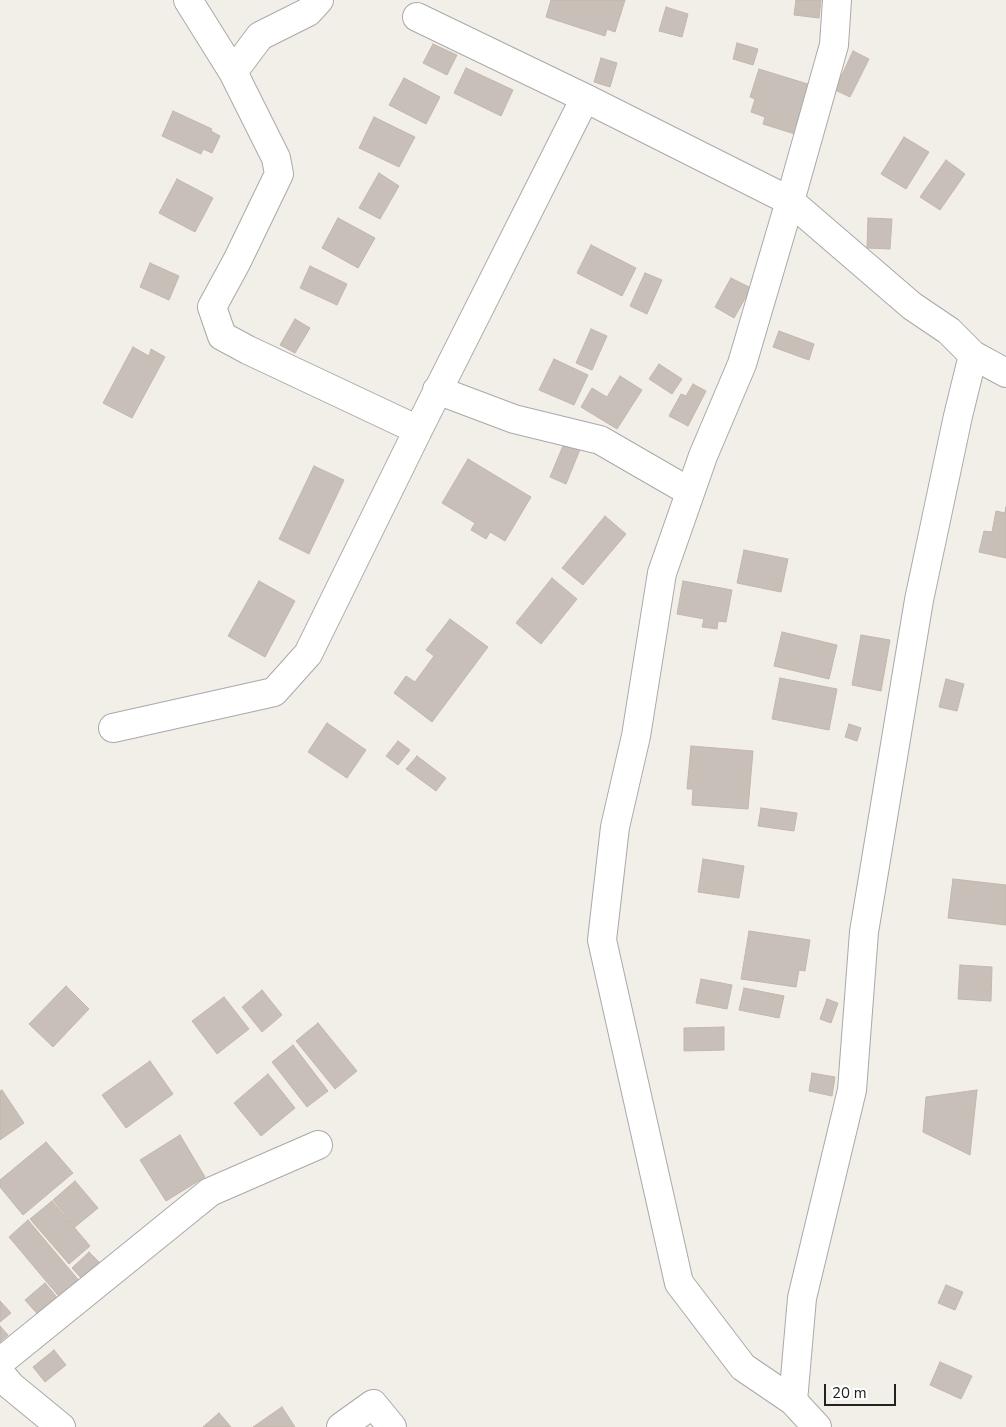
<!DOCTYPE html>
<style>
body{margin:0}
#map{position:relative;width:1006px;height:1427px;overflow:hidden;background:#f2efe9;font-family:"Nunito Sans",sans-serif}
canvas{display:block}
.scale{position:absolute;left:824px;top:1384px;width:72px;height:22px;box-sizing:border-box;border:2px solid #222;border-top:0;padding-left:6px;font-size:15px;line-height:18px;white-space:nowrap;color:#222;-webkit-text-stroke:4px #fff;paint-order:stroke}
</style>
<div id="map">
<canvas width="1006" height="1427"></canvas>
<div class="scale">20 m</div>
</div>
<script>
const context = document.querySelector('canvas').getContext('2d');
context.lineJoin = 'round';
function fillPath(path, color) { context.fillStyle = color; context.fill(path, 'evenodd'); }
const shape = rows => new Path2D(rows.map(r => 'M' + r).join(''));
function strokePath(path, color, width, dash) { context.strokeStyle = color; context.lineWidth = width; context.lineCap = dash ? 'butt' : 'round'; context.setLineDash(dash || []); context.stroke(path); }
const building = shape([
 [551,0,625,0,615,32,607,29,605,36,546,17,551,0],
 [796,0,821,0,819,18,794,15,796,0],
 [666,7,688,14,682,37,659,31,666,7],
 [737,43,758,49,753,65,733,59,737,43],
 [433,44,457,55,447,75,423,63,433,44],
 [853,51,869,59,850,97,835,90,853,51],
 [601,58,617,63,610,87,594,82,601,58],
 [466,68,513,90,501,116,454,93,466,68],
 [759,69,811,85,795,134,763,124,765,117,751,112,755,99,750,97,759,69],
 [404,78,440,97,426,124,389,105,404,78],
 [173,111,212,129,211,131,220,136,212,153,203,149,201,154,162,136,173,111],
 [374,117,415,137,399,167,359,148,374,117],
 [904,137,929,152,906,189,881,174,904,137],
 [946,160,965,174,940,210,920,197,946,160],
 [379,173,399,186,380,219,359,208,379,173],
 [177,179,213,198,195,232,159,213,177,179],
 [338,218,375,238,358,268,322,248,338,218],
 [868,218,892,219,890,249,867,248,868,218],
 [591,245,636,268,622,296,577,273,591,245],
 [150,263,179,276,169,300,140,287,150,263],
 [310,266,347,284,337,305,300,288,310,266],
 [645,273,662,280,647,314,630,306,645,273],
 [731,278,751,288,734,318,715,307,731,278],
 [295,319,310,328,295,353,280,345,295,319],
 [591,329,607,336,592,370,576,363,591,329],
 [779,331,814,344,809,360,773,347,779,331],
 [133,347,149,356,151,349,165,357,132,418,103,403,133,347],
 [554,359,588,375,574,405,539,390,554,359],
 [659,364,682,379,672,394,649,379,659,364],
 [620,376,642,390,617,429,581,407,592,388,607,397,620,376],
 [693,384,706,391,688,426,669,416,681,394,686,396,693,384],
 [565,441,581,447,566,484,550,477,565,441],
 [468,459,531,497,505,541,490,532,486,539,471,530,475,523,442,503,468,459],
 [314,466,344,480,309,554,279,539,314,466],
 [1006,507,1006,558,979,552,984,531,992,532,996,511,1005,513,1006,507],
 [605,516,626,534,583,585,562,568,605,516],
 [744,550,788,559,781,592,737,583,744,550],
 [552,578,577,599,541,644,516,623,552,578],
 [259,581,295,601,265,657,228,636,259,581],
 [683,581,732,590,726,622,718,621,717,629,702,627,704,619,677,614,683,581],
 [450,619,488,647,432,722,394,693,406,676,415,682,434,656,426,650,450,619],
 [782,632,837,645,829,679,774,666,782,632],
 [861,635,890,640,881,691,852,685,861,635],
 [780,678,837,689,829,730,772,719,780,678],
 [946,679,964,684,957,711,939,707,946,679],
 [327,723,366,750,347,778,308,752,327,723],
 [849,724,861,728,857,741,845,737,849,724],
 [398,741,410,750,398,765,386,756,398,741],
 [691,746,753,751,748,809,692,805,693,789,687,789,691,746],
 [417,756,446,778,436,791,406,769,417,756],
 [761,808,797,813,794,831,758,826,761,808],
 [703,859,744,866,739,898,698,892,703,859],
 [953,879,1006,885,1006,925,948,918,953,879],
 [749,931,810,940,805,971,799,970,796,987,741,979,749,931],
 [960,965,992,967,991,1001,958,999,960,965],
 [701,979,732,985,727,1009,696,1003,701,979],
 [66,986,89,1009,53,1047,29,1024,66,986],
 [744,988,784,996,779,1018,739,1010,744,988],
 [262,990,282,1015,262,1032,242,1007,262,990],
 [224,997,249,1029,217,1054,192,1021,224,997],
 [827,999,838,1003,831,1023,820,1019,827,999],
 [318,1023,357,1071,335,1089,296,1041,318,1023],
 [724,1027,724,1050,684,1051,684,1028,724,1027],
 [293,1045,328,1091,307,1107,272,1062,293,1045],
 [150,1061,173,1094,126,1128,102,1095,150,1061],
 [812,1073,835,1077,832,1096,809,1091,812,1073],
 [268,1074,295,1108,261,1136,234,1103,268,1074],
 [2,1090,24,1123,0,1140,0,1091,2,1090],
 [977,1090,970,1155,923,1132,926,1097,977,1090],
 [180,1135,205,1177,166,1201,140,1160,180,1135],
 [46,1142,73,1173,23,1215,0,1187,0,1180,46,1142],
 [75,1181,98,1208,75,1227,53,1200,75,1181],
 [52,1201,90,1246,69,1264,30,1219,52,1201],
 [28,1220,81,1283,62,1300,9,1237,28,1220],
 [89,1252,100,1263,82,1279,72,1268,89,1252],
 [45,1283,60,1301,41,1318,25,1300,45,1283],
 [946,1285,963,1292,955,1310,938,1303,946,1285],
 [0,1301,11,1313,0,1322,0,1301],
 [0,1326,8,1335,0,1342,0,1326],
 [54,1350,66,1365,45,1382,33,1367,54,1350],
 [940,1362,972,1376,961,1399,930,1385,940,1362],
 [282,1407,295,1427,253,1427,282,1407],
 [219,1413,231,1427,203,1427,219,1413]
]);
fillPath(building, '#c7bfb8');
strokePath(building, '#c4b6ab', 1);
const minor = shape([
 [188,0,233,72],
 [319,0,308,12,260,36,233,72,276,158,279,174,237,261,212,307,222,336,248,350,418,430],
 [417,17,585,98,790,201,912,306,949,331,973,355,1006,373],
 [437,390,514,419,600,440,690,492],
 [113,728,274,692,308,654,418,430,585,98],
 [0,1362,210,1192,318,1145],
 [0,1373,11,1386,61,1427],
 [793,1401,743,1367,679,1283,602,940,615,827,636,736,662,573,703,456,742,364,790,201,834,45,837,0],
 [341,1427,373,1404,392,1427],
 [817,1427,793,1401,802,1298,852,1090,864,932,919,600,958,416,973,355]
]);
strokePath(minor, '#a9a9a9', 30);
strokePath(minor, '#fff', 28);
</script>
